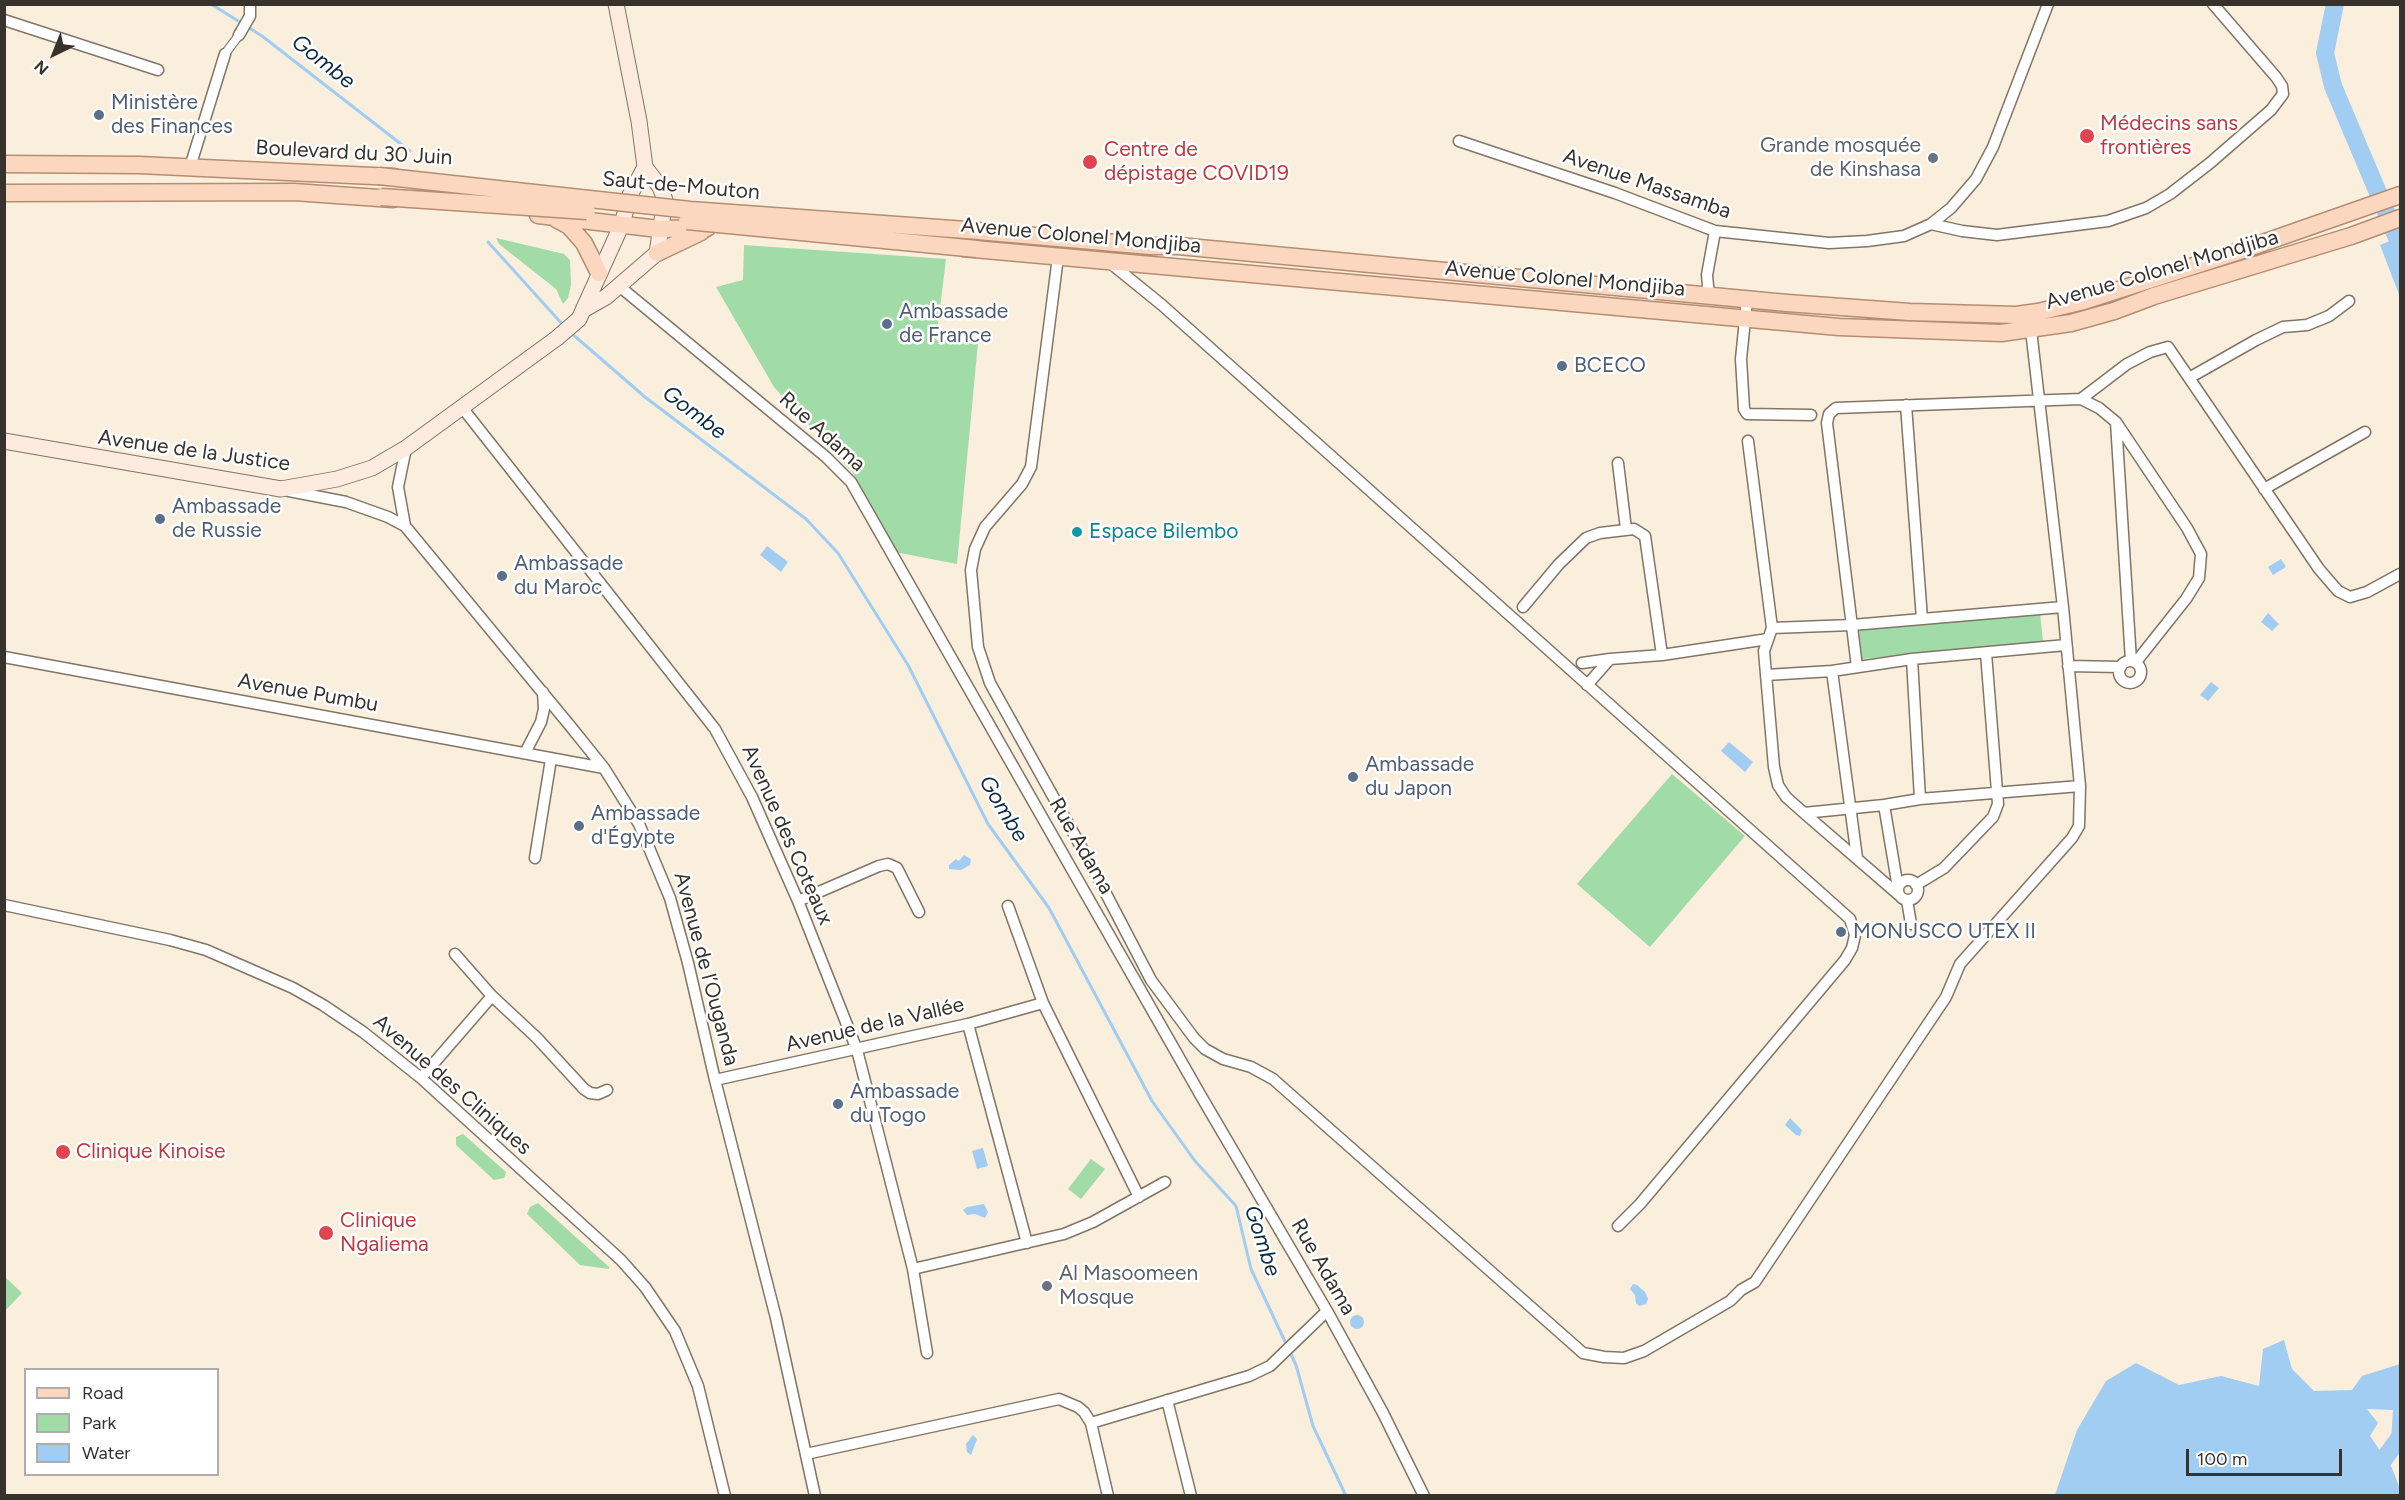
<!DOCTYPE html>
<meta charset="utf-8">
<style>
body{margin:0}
#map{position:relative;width:2405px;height:1500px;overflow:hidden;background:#faeedc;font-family:Figtree,sans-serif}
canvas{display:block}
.frame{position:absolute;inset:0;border:6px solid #37332c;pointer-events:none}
.legend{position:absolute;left:24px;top:1368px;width:195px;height:108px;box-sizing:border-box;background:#fff;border:2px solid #afadab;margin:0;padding:8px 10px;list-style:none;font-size:18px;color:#37332c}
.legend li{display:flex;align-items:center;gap:12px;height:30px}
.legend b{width:30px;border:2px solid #afadab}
.north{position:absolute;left:24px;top:24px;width:60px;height:60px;-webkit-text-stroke:4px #fff;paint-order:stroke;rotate:223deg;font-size:16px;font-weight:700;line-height:24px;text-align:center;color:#37332c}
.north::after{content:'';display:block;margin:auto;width:21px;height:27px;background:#37332c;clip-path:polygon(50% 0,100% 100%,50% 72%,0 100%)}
.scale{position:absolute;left:2186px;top:1449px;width:156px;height:27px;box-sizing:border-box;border:3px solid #37332c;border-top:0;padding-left:8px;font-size:18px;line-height:21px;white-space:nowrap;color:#37332c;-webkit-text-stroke:4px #fff;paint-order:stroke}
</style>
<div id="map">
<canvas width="2405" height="1500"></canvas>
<div class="frame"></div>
<ul class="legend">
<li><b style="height:8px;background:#fbd7c0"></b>Road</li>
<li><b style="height:16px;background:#a1dba8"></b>Park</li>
<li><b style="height:16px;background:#a1cdf3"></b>Water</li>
</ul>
<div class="north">N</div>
<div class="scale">100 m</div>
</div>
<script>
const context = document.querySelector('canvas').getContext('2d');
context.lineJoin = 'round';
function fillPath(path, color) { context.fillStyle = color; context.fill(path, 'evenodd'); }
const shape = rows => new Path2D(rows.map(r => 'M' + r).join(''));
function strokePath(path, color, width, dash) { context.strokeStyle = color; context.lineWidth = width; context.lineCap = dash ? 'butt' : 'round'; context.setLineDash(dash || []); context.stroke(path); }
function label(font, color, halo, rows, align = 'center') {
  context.font = font + ' Figtree,sans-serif'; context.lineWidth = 5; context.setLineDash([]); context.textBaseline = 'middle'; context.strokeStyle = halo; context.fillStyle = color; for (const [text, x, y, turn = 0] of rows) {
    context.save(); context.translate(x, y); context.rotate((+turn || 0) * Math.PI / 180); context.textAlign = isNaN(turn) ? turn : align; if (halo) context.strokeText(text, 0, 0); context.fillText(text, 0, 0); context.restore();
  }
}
fillPath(shape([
 [496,238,564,254,570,260,571,285,568,298,563,304,556,289,499,244],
 [744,245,946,259,936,340,978,343,957,564,895,552,853,473,774,387,716,287,743,280],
 [2040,612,2043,642,1862,659,1859,629],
 [1672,774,1745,836,1650,947,1577,884],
 [463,1134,506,1172,504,1178,494,1180,456,1145,456,1137],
 [1091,1159,1105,1169,1081,1199,1068,1189],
 [538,1203,609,1267,609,1269,580,1265,527,1214,530,1207],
 [4,1276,22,1293,5,1311,4,1311]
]), '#a1dba8');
fillPath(shape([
 [2400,237,2400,297,2380,245],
 [767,546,788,562,781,572,760,555],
 [2281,559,2286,567,2273,575,2268,567],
 [2268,613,2279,624,2272,631,2261,622],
 [2211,682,2219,688,2208,701,2200,695],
 [1729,742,1753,762,1745,772,1721,751],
 [964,855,971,859,970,865,961,870,949,869,949,865,956,859,959,861],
 [1790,1118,1802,1130,1800,1136,1796,1135,1785,1125],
 [983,1148,988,1166,977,1169,972,1151],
 [984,1204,988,1212,985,1218,975,1214,967,1215,963,1210,967,1207],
 [1633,1284,1637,1285,1645,1292,1648,1299,1646,1304,1639,1306,1636,1303,1635,1295,1630,1289],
 '1350 1322a7 7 0 1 1 14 0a7 7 0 1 1-14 0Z',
 [2284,1340,2292,1369,2314,1391,2352,1390,2362,1376,2400,1364,2400,1452,2391,1443,2393,1410,2367,1409,2378,1423,2370,1436,2392,1468,2400,1489,2400,1495,2055,1495,2077,1430,2106,1381,2136,1363,2179,1385,2221,1376,2259,1386,2263,1349],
 [973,1435,977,1439,971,1455,967,1452,966,1444]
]), '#a1cdf3');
strokePath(shape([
 [211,4,262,36,410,151],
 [488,242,563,325],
 [570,332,645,397,806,519,838,553,908,665,988,824,1049,908,1152,1101,1195,1161,1236,1206,1251,1269,1296,1365,1313,1426,1346,1496]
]), '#a1cdf3', 3);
strokePath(shape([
 [2335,4,2325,53,2333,86,2400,245],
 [2357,1496,2400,1437]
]), '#a1cdf3', 18);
const pedestrian = shape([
 [225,54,239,35]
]);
const minor = shape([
 [4,20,158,70],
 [239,35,250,16,250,4],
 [1459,141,1615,193,1715,231,1829,243,1867,241,1904,236,1931,224,1951,208,1976,179,1993,147,2048,4],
 [190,167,225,54],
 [1931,224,1962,231,1997,235,2108,221,2146,208,2170,194,2210,163,2271,110,2283,94,2282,86,2276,77,2213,4],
 [1058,257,1031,467,1022,484,985,527,975,549,971,570,978,647,990,683,1090,863,1151,980,1194,1038,1205,1049,1223,1059,1251,1067,1273,1079,1583,1353,1604,1357,1624,1358,1644,1351,1730,1301,1741,1290,1755,1282,1946,997,1960,964,2072,838,2079,826,2080,786,2063,607,2031,330],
 [1109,262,1162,305,1850,919,1855,935,1852,948,1845,960,1640,1204,1618,1226],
 [619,286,826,457,851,482,1201,1096,1327,1311,1383,1413,1424,1496],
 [1709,297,1707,275,1715,231],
 [1747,300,1741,359,1744,409,1747,414,1811,415],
 [2189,378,2256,340,2283,327,2307,325,2329,316,2349,301],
 [2081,399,2127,364,2150,352,2168,347,2319,569,2338,591,2350,597,2367,592,2400,574],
 [1906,405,1922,619],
 [461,406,715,729,752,797,798,901,857,1050,913,1269,927,1353],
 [2116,422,2131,661],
 [1748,441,1772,628,1764,651,1774,767,1778,785,1786,797,1804,813,1899,895],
 [1618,463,1626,529],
 [2264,489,2365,432],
 [289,491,346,502,388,517,405,526,571,727,604,768,639,824,670,898,688,963,715,1080,776,1318,815,1496],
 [405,526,398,487,406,448],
 [1523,607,1559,564,1586,538,1600,533,1634,529,1645,536,1662,655],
 [1772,628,1852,625,2063,607],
 [4,657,604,768],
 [1912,659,1920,799],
 '2119 672a11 11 0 1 1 22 0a11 11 0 1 1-22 0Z',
 [1582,663,1610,659],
 [2068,666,2121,667],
 [1857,667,1827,423,1829,414,1836,408,2081,399,2099,408,2116,422,2187,528,2201,554,2199,578,2186,599,2136,662],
 [1832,671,1857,858],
 [1766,675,1832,671,1912,659,2066,645],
 [1587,685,1610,659,1662,655,1768,639],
 [525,753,541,722,544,709,543,692],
 [1884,805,1898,888],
 [1804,813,1884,805,1920,799,2080,786],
 [535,858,551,759],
 '1898 890a10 10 0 1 1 20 0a10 10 0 1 1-20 0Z',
 [1916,885,1944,868,1993,817,1998,804,1986,653],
 [1907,900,1911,924],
 [798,901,879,866,888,864,897,868,919,912],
 [4,905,170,940,206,950,293,988,323,1005,363,1032,421,1078,621,1260,645,1287,675,1331,698,1386,725,1496],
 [1008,906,1043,1003,1139,1197],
 [455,954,492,996],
 [968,1024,1027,1243],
 [421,1078,492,996,537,1038,584,1089,590,1093,598,1094,607,1090],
 [715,1080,968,1024,1043,1003],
 [913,1269,1064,1234,1093,1222,1165,1182],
 [1167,1400,1191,1496],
 [1091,1423,1249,1376,1270,1366,1327,1311],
 [806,1454,1059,1399,1078,1407,1084,1412,1091,1423,1108,1496]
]);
const secondary = shape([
 [616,4,639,121,645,167],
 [583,310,606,297,657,253,665,200,660,187,645,167],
 [4,441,281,489,337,479,372,468,406,448,557,338,579,319,622,224,630,195,645,167]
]);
const primary = shape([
 [4,164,139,165,394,177],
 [4,193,294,192,393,199],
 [538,215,659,229,707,228],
 [556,219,569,226,584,243,599,273],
 [966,230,1150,246,1178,246,1787,303,1910,312,2016,315,2038,312,2084,301,2237,252,2400,195],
 [963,248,1839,327,2001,333,2071,323,2114,311,2154,296,2351,236,2400,218],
 [657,253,701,232]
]);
strokePath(pedestrian, '#807566', 10);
strokePath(minor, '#807566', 13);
strokePath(secondary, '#807566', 17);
strokePath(primary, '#b58d71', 19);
strokePath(pedestrian, '#fff', 8);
strokePath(minor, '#fff', 10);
strokePath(secondary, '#fdebe0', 15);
strokePath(primary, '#fbd7c0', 16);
const primaryBridge = shape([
 [379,176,690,210,980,231],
 [381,197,587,211],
 [687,221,977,249]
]);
strokePath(primaryBridge, '#b58d71', 19, []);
strokePath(primaryBridge, '#fbd7c0', 16);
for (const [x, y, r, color] of [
 [99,115,6,"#5c6f8a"],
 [2087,136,8,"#e0444e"],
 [1933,158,6,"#6b7280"],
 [1090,162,8,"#e0444e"],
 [887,324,6,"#5c6f8a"],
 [1562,366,6,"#5c6f8a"],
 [160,519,6,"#5c6f8a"],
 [1077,532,6,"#0f9aa8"],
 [502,576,6,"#5c6f8a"],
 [1353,777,6,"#5c6f8a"],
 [579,826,6,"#5c6f8a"],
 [1841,932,6,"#5c6f8a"],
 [838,1104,6,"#5c6f8a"],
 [63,1152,8,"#e0444e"],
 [326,1233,8,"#e0444e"],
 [1047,1286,6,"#6b7280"]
]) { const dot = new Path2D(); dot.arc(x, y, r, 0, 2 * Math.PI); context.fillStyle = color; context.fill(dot); strokePath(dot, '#fff', 2); }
label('21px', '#4e5e75', '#fff', [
 ["Ministère",111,103],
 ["des Finances",111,127],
 ["Ambassade",899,312],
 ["de France",899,336],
 ["BCECO",1574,366],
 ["Ambassade",172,507],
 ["de Russie",172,531],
 ["Ambassade",514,564],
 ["du Maroc",514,588],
 ["Ambassade",1365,765],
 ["du Japon",1365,789],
 ["Ambassade",591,814],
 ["d'Égypte",591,838],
 ["MONUSCO UTEX II",1853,932],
 ["Ambassade",850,1092],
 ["du Togo",850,1116]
], 'left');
label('21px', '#be3a42', '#fff', [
 ["Médecins sans",2100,124],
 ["frontières",2100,148],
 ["Centre de",1104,150],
 ["dépistage COVID19",1104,174],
 ["Clinique Kinoise",76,1152],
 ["Clinique",340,1221],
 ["Ngaliema",340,1245]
], 'left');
label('21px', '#5b616d', '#fff', [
 ["Grande mosquée",1921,146],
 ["de Kinshasa",1921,170],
 ["Al Masoomeen",1059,1274,"left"],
 ["Mosque",1059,1298,"left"]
], 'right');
label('21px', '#37332c', '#fff', [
 ["Boulevard du 30 Juin",354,153,3],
 ["Avenue Massamba",1647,184,19],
 ["Saut-de-Mouton",681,186,5],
 ["Avenue Colonel Mondjiba",1081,236,5],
 ["Avenue Colonel Mondjiba",2162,270,-16],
 ["Avenue Colonel Mondjiba",1565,279,5],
 ["Rue Adama",822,432,42],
 ["Avenue de la Justice",194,451,8],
 ["Avenue Pumbu",308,693,10],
 ["Avenue des Coteaux",787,835,66],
 ["Rue Adama",1081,846,60],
 ["Avenue de l’Ouganda",706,969,75],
 ["Avenue de la Vallée",875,1025,-13],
 ["Avenue des Cliniques",452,1085,41],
 ["Rue Adama",1323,1267,60]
]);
label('21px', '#0d838f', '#fff', [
 ["Espace Bilembo",1089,532]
], 'left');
label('italic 22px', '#0b2c45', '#fff', [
 ["Gombe",323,62,38],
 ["Gombe",694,413,37],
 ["Gombe",1003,809,59],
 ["Gombe",1262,1241,72]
]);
</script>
